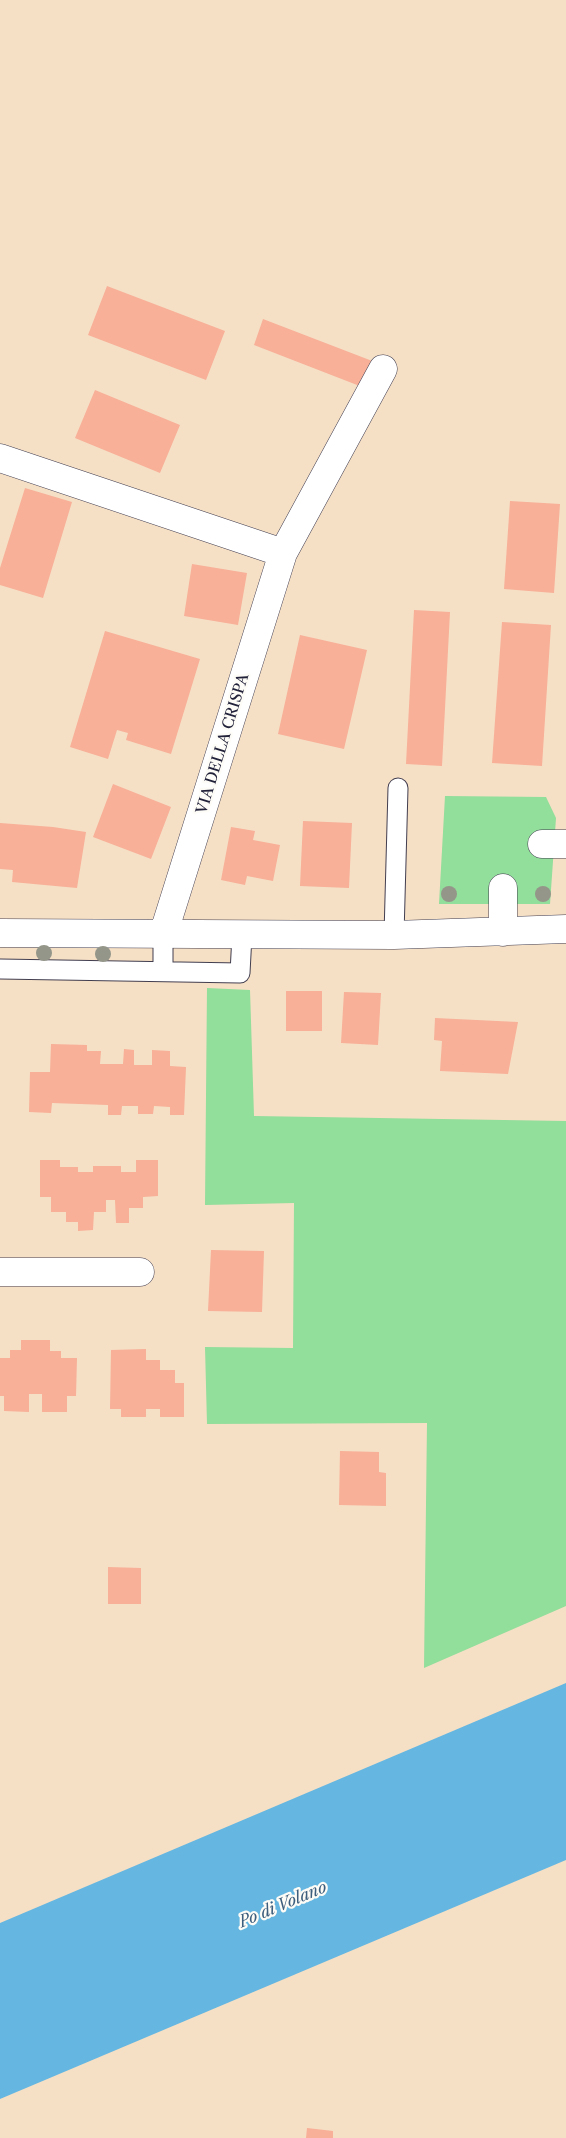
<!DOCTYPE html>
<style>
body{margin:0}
canvas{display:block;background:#f5dfc5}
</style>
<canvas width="566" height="2138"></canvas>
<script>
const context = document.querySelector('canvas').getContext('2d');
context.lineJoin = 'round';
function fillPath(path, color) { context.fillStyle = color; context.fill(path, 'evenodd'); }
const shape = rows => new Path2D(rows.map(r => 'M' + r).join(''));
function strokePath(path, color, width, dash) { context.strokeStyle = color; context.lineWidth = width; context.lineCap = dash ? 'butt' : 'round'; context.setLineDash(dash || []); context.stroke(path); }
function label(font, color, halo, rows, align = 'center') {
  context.font = font + ' "Libre Caslon Text",serif'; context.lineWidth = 4.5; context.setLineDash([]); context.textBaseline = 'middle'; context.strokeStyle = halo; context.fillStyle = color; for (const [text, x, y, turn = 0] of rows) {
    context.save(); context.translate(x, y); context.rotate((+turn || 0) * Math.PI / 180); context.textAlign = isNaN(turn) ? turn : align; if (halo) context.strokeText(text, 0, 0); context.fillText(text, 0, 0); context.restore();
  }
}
fillPath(shape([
 [445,796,546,797,556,818,550,904,439,904],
 [207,988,250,990,254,1116,566,1121,566,1606,424,1668,427,1423,207,1424,205,1347,293,1348,294,1203,205,1205]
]), '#92de9b');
fillPath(shape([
 [566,1683,566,1860,0,2099,0,1923]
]), '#65b7e1');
fillPath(shape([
 [107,286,225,331,206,380,88,335],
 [263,319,380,364,370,390,254,345],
 [95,390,180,425,160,473,75,438],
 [25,488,72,502,43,598,0,585,0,568],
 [510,501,560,504,554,593,504,589],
 [192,564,247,573,238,625,184,616],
 [414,610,450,612,442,766,406,764],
 [502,622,551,625,542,766,492,763],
 [105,631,200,659,171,754,126,740,128,733,117,730,108,759,70,747],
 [300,635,367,650,344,749,278,734],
 [113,784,171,807,151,859,93,837],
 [303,821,352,823,349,888,300,886],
 [0,823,53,827,86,832,77,888,12,882,13,870,0,869],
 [231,827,255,831,253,840,280,845,273,881,247,876,245,885,221,880],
 [286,991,322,991,322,1031,286,1031],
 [344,992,381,993,378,1045,341,1043],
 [435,1018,518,1022,508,1074,440,1071,442,1041,434,1040],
 [51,1044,87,1045,87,1051,101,1051,100,1064,123,1064,124,1049,134,1050,134,1065,152,1065,152,1050,170,1051,170,1066,186,1067,184,1115,170,1115,170,1107,154,1106,153,1114,138,1114,138,1106,122,1106,121,1115,108,1115,108,1105,52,1103,51,1113,29,1112,30,1072,50,1072],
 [40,1160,60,1160,60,1167,78,1167,78,1172,93,1172,93,1166,121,1166,121,1172,136,1172,136,1160,158,1160,158,1196,143,1197,143,1208,129,1208,129,1223,116,1223,115,1200,106,1200,106,1212,94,1212,93,1230,78,1231,78,1222,66,1222,66,1212,51,1212,51,1197,40,1197],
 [211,1250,264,1251,262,1312,208,1311],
 [21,1340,50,1340,50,1351,61,1351,61,1358,77,1358,76,1396,67,1396,67,1412,42,1412,42,1394,29,1394,29,1412,4,1411,4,1396,0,1396,0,1358,10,1358,10,1350,21,1350],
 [146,1349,146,1360,160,1360,160,1370,175,1370,175,1383,184,1383,184,1417,160,1417,160,1409,146,1409,146,1417,121,1417,121,1409,110,1409,111,1350],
 [340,1451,379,1452,379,1472,386,1473,386,1506,339,1505],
 [108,1567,141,1568,141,1604,108,1604],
 [307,2128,333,2131,333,2138,306,2138]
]), '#f8b098');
const lane = shape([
 [394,935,398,788],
 [0,969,240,973,242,935],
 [163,971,163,935]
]);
const street = shape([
 [0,458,283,553],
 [542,844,566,844],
 [503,888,503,932],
 [0,933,394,935,566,929],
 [163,935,283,553,383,369],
 [0,1272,140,1272]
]);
strokePath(lane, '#423e50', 21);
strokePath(street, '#423e50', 29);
strokePath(lane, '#fff', 19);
strokePath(street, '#fff', 28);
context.fillStyle = '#949689';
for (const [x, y] of [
 [449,894],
 [543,894],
 [44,953],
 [103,954]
]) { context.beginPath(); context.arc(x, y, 8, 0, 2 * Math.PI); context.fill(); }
label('15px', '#22223b', '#fdfcf7', [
 ["VIA DELLA CRISPA",223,744,-73]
]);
label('italic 16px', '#3d5e7d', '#fdfcf7', [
 ["Po di Volano",283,1905,-23]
]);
</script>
